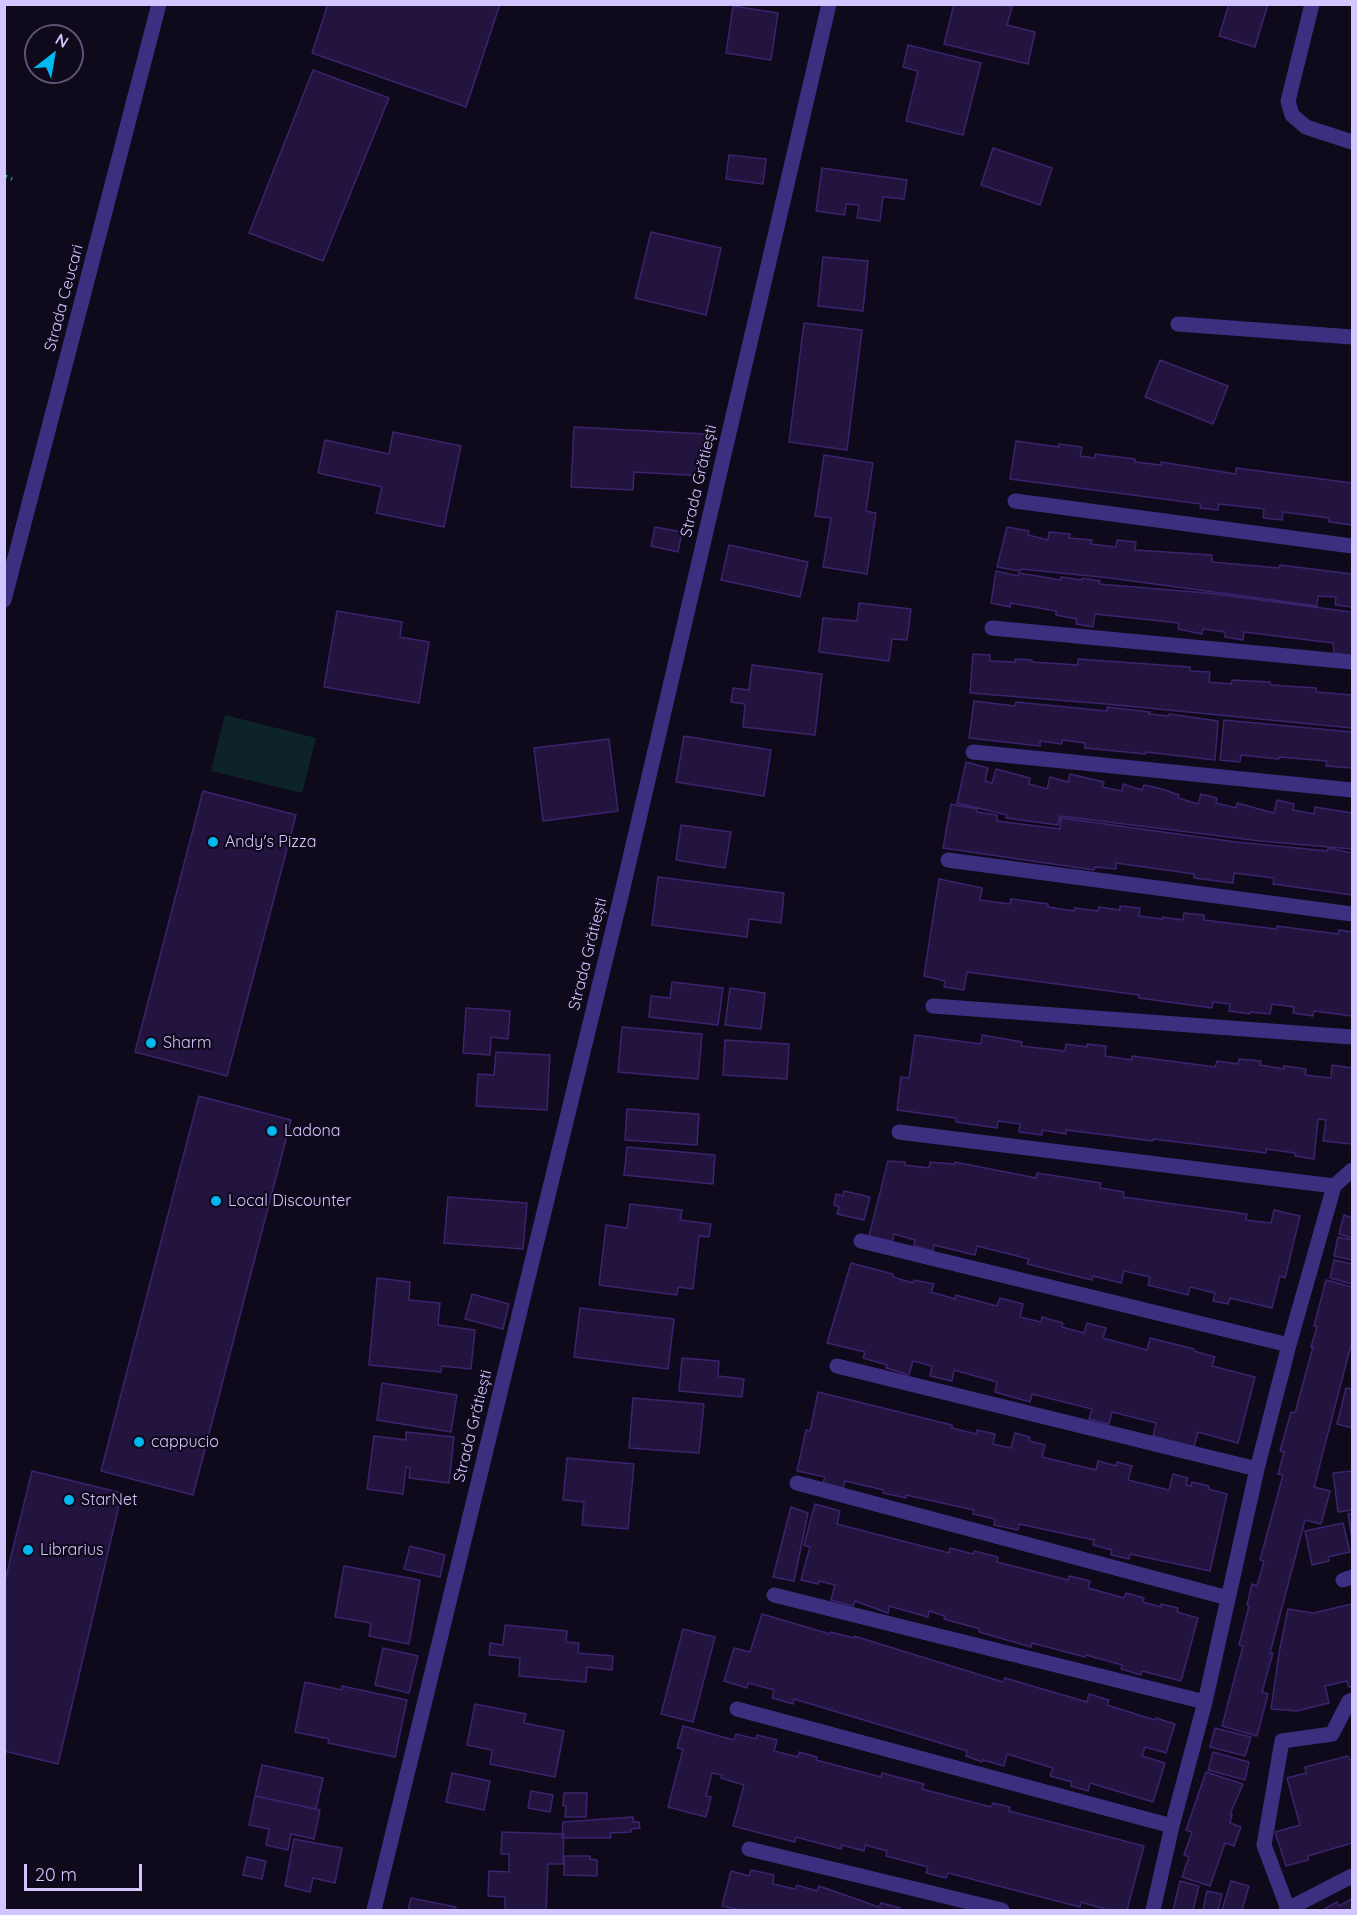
<!DOCTYPE html>
<meta charset="utf-8">
<style>
body{margin:0}
#map{position:relative;width:1357px;height:1915px;overflow:hidden;background:#0f091c;font-family:Quicksand,sans-serif}
canvas{display:block}
.frame{position:absolute;inset:0;border:6px solid #d3c5ff;pointer-events:none}
.north{position:absolute;left:24px;top:24px;width:60px;height:60px;box-sizing:border-box;background:#0f091c;border:2px solid #5d5477;border-radius:50%;rotate:31deg;font-size:16px;font-weight:700;line-height:24px;text-align:center;color:#d3c5ff}
.north::after{content:'';display:block;margin:auto;width:21px;height:27px;background:#00b8f0;clip-path:polygon(50% 0,100% 100%,50% 72%,0 100%)}
.scale{position:absolute;left:24px;top:1864px;width:118px;height:27px;box-sizing:border-box;border:3px solid #d3c5ff;border-top:0;padding-left:8px;font-size:18px;line-height:21px;white-space:nowrap;color:#d3c5ff;-webkit-text-stroke:4px #0f091c;paint-order:stroke}
</style>
<div id="map">
<canvas width="1357" height="1915"></canvas>
<div class="frame"></div>
<div class="north">N</div>
<div class="scale">20 m</div>
</div>
<script>
const context = document.querySelector('canvas').getContext('2d');
context.lineJoin = 'round';
function fillPath(path, color) { context.fillStyle = color; context.fill(path, 'evenodd'); }
const shape = rows => new Path2D(rows.map(r => 'M' + r).join(''));
function strokePath(path, color, width, dash) { context.strokeStyle = color; context.lineWidth = width; context.lineCap = dash ? 'butt' : 'round'; context.setLineDash(dash || []); context.stroke(path); }
function label(font, color, halo, rows, align = 'center') {
  context.font = font + ' Quicksand,sans-serif'; context.lineWidth = 4.5; context.setLineDash([]); context.textBaseline = 'middle'; context.strokeStyle = halo; context.fillStyle = color; for (const [text, x, y, turn = 0] of rows) {
    context.save(); context.translate(x, y); context.rotate((+turn || 0) * Math.PI / 180); context.textAlign = isNaN(turn) ? turn : align; if (halo) context.strokeText(text, 0, 0); context.fillText(text, 0, 0); context.restore();
  }
}
fillPath(shape([
 [225,715,316,738,302,793,211,771]
]), '#0c2427');
const building = shape([
 [328,4,500,4,466,107,312,53,328,4],
 [954,4,1000,4,1012,7,1007,25,1035,32,1028,64,944,44,954,4],
 [1229,4,1268,4,1255,47,1219,36,1229,4],
 [733,6,778,13,771,60,726,53,733,6],
 [908,45,981,63,963,135,906,121,918,71,903,67,908,45],
 [313,70,389,98,323,261,249,233,313,70],
 [993,148,1052,168,1040,205,981,185,993,148],
 [729,155,766,159,763,184,726,179,729,155],
 [822,168,907,180,904,199,883,197,880,221,857,218,859,205,846,204,845,215,816,211,822,168],
 [651,232,721,248,706,315,635,298,651,232],
 [823,257,868,261,863,311,818,306,823,257],
 [804,323,862,330,847,450,789,442,804,323],
 [1160,360,1228,386,1213,424,1145,397,1160,360],
 [574,427,706,434,704,476,634,472,633,490,571,487,574,427],
 [393,432,461,446,444,527,376,513,382,487,318,473,325,440,389,454,393,432],
 [1016,441,1059,447,1059,444,1082,447,1080,456,1095,458,1095,454,1135,459,1135,462,1161,465,1161,462,1236,474,1236,468,1352,483,1352,525,1329,522,1329,518,1283,512,1282,520,1263,518,1264,509,1219,504,1218,510,1200,508,1201,504,1010,479,1016,441],
 [824,455,873,463,866,511,876,513,867,574,823,567,831,518,815,516,824,455],
 [655,527,682,532,678,552,651,546,655,527],
 [1007,527,1029,531,1028,535,1048,540,1049,532,1070,534,1069,538,1092,540,1091,544,1116,547,1117,540,1136,542,1135,550,1212,555,1212,562,1279,568,1280,565,1352,574,1352,607,1335,605,1336,597,1318,596,1317,606,1110,578,1021,569,1020,571,997,567,1007,527],
 [729,545,808,562,800,597,721,580,729,545],
 [996,571,1018,576,1019,573,1061,580,1061,577,1082,580,1082,578,1100,581,1099,584,1207,593,1352,612,1352,656,1334,653,1333,643,1244,632,1243,640,1225,637,1225,632,1203,629,1202,634,1178,629,1179,623,1095,614,1093,627,1076,624,1077,619,1056,615,1056,611,1011,603,1010,607,991,603,996,571],
 [859,603,911,609,907,640,892,639,889,661,819,652,823,618,857,621,859,603],
 [337,611,402,622,400,637,429,642,419,703,324,687,337,611],
 [973,654,990,655,990,661,1015,662,1015,659,1032,660,1032,662,1078,665,1078,659,1190,667,1190,671,1210,672,1209,682,1231,684,1232,680,1270,682,1271,685,1316,688,1316,692,1352,695,1352,728,1106,704,970,693,973,654],
 [752,665,822,674,815,735,743,727,745,704,731,702,733,688,749,690,752,665],
 [974,701,1015,706,1016,702,1107,711,1107,707,1150,712,1149,714,1169,716,1169,714,1218,721,1215,760,1146,752,1146,754,1085,748,1085,743,1062,740,1062,744,1040,741,1040,746,969,738,974,701],
 [1224,720,1352,732,1352,768,1326,766,1327,761,1279,757,1279,759,1241,755,1240,762,1220,760,1224,720],
 [684,736,771,750,764,796,676,782,684,736],
 [609,739,618,811,543,821,534,748,609,739],
 [966,762,988,768,985,781,992,783,996,769,1030,778,1029,784,1047,789,1050,777,1068,782,1070,774,1104,782,1102,787,1122,791,1123,784,1142,790,1144,785,1162,789,1179,795,1178,798,1198,804,1201,794,1217,798,1216,803,1236,808,1237,803,1274,813,1277,800,1294,804,1293,810,1314,814,1315,807,1352,813,1352,849,1260,841,1060,816,1058,825,1006,818,1007,815,957,803,966,762],
 [203,791,296,815,227,1076,135,1052,203,791],
 [951,804,977,809,977,812,997,815,997,821,1060,829,1061,818,1236,842,1328,851,1328,848,1352,853,1352,895,1273,884,1274,878,1234,873,1233,883,1194,878,1194,874,1116,863,1116,869,1095,867,1094,870,943,848,951,804],
 [681,825,731,832,725,868,676,860,681,825],
 [658,877,784,893,781,923,749,919,747,937,652,925,658,877],
 [939,879,982,888,980,900,1010,904,1011,899,1048,904,1048,907,1074,911,1075,908,1098,911,1099,907,1120,910,1120,906,1140,908,1139,916,1162,919,1162,917,1183,920,1184,913,1204,915,1204,920,1276,929,1277,926,1338,934,1339,930,1352,932,1352,1016,1314,1011,1313,1016,1293,1013,1294,1007,1272,1004,1270,1014,1250,1012,1250,1014,1229,1011,1230,1004,1213,1002,1212,1008,1139,998,1139,995,967,972,964,990,944,987,945,981,924,976,939,879],
 [672,982,723,988,718,1025,649,1017,651,996,670,998,672,982],
 [730,988,765,993,761,1029,725,1025,730,988],
 [466,1008,510,1011,508,1039,491,1037,490,1055,463,1053,466,1008],
 [622,1027,702,1034,698,1079,618,1072,622,1027],
 [915,1035,981,1044,982,1035,1022,1042,1021,1046,1065,1051,1066,1044,1087,1047,1087,1044,1106,1046,1105,1056,1132,1060,1132,1056,1215,1067,1217,1061,1238,1064,1239,1059,1261,1061,1260,1065,1284,1069,1284,1066,1306,1069,1305,1075,1331,1078,1332,1065,1352,1068,1352,1144,1323,1141,1326,1120,1318,1119,1314,1159,1295,1156,1295,1153,1266,1149,1266,1153,1153,1139,1153,1141,1066,1130,1066,1134,1042,1130,1042,1135,1019,1132,1020,1124,998,1121,997,1128,956,1122,956,1118,897,1110,901,1077,909,1078,915,1035],
 [725,1040,789,1044,787,1079,723,1075,725,1040],
 [496,1052,550,1055,547,1110,476,1106,478,1074,494,1075,496,1052],
 [199,1096,291,1120,193,1495,101,1471,199,1096],
 [627,1109,699,1114,697,1145,625,1140,627,1109],
 [627,1147,715,1155,713,1184,624,1175,627,1147],
 [888,1161,905,1162,905,1165,929,1168,930,1162,955,1164,955,1162,1036,1178,1037,1173,1101,1183,1100,1188,1124,1192,1123,1197,1247,1214,1246,1220,1271,1223,1274,1210,1300,1216,1285,1278,1280,1276,1272,1308,1230,1298,1228,1304,1213,1301,1215,1293,1190,1287,1188,1295,1148,1285,1150,1277,1124,1271,1121,1283,1093,1276,1092,1280,1027,1264,1029,1259,977,1246,975,1255,934,1245,933,1251,914,1246,915,1240,894,1234,892,1242,869,1236,888,1161],
 [844,1191,870,1197,864,1220,837,1214,839,1207,834,1205,836,1194,843,1196,844,1191],
 [448,1197,527,1203,523,1249,444,1243,448,1197],
 [630,1204,682,1210,680,1220,711,1224,709,1237,699,1236,693,1289,678,1287,677,1295,599,1285,606,1225,627,1228,630,1204],
 [1344,1215,1352,1218,1352,1238,1339,1234,1344,1215],
 [1338,1237,1352,1240,1352,1260,1334,1256,1338,1237],
 [1334,1260,1352,1264,1352,1284,1330,1278,1334,1260],
 [851,1263,893,1274,893,1277,913,1283,914,1280,934,1284,931,1292,955,1299,956,1295,997,1306,1000,1298,1023,1304,1020,1317,1041,1322,1042,1317,1063,1323,1062,1327,1084,1333,1087,1323,1106,1328,1103,1338,1147,1350,1150,1338,1194,1349,1194,1351,1215,1357,1212,1366,1255,1377,1238,1443,1198,1432,1194,1447,1153,1436,1156,1423,1112,1412,1109,1424,1089,1419,1092,1409,1032,1394,1030,1402,995,1392,997,1382,954,1370,952,1381,930,1376,932,1366,913,1361,909,1375,886,1368,887,1365,863,1358,865,1352,827,1343,851,1263],
 [377,1278,410,1282,409,1300,440,1303,438,1325,475,1330,471,1369,442,1366,441,1372,369,1365,377,1278],
 [1326,1280,1352,1287,1352,1341,1314,1487,1330,1491,1321,1524,1305,1520,1270,1653,1273,1653,1262,1692,1268,1694,1257,1736,1222,1726,1243,1646,1239,1645,1249,1606,1247,1605,1252,1584,1257,1586,1264,1561,1260,1560,1283,1475,1278,1474,1284,1452,1280,1451,1291,1412,1295,1413,1313,1347,1311,1347,1317,1327,1314,1326,1326,1280],
 [472,1294,509,1304,503,1329,465,1319,472,1294],
 [580,1308,674,1319,668,1369,574,1357,580,1308],
 [682,1358,719,1361,718,1376,744,1379,742,1397,679,1391,682,1358],
 [382,1383,457,1395,451,1432,377,1420,382,1383],
 [1346,1388,1352,1389,1352,1428,1337,1424,1346,1388],
 [818,1392,952,1425,952,1428,976,1434,977,1430,995,1434,993,1444,1011,1448,1015,1433,1030,1437,1029,1441,1045,1445,1042,1457,1096,1470,1098,1461,1116,1466,1117,1462,1132,1466,1128,1480,1169,1490,1173,1474,1188,1478,1186,1485,1191,1486,1192,1482,1209,1486,1208,1489,1227,1494,1210,1571,1130,1554,1129,1559,1111,1555,1112,1550,1093,1545,1094,1540,1019,1524,1018,1530,994,1525,995,1519,973,1514,974,1510,906,1495,906,1498,883,1493,884,1490,845,1481,843,1488,823,1483,825,1477,797,1471,806,1430,810,1431,818,1392],
 [633,1398,704,1404,699,1453,629,1448,633,1398],
 [406,1432,454,1437,449,1483,409,1478,410,1468,406,1467,403,1494,367,1489,374,1436,406,1440,406,1432],
 [567,1458,634,1464,628,1529,582,1525,584,1502,563,1500,567,1458],
 [32,1471,122,1493,58,1764,4,1751,4,1585,32,1471],
 [1352,1471,1352,1510,1338,1512,1333,1473,1352,1471],
 [815,1504,840,1511,837,1524,949,1553,950,1548,973,1554,974,1551,998,1557,997,1562,1068,1580,1069,1576,1090,1581,1088,1588,1124,1598,1126,1593,1144,1598,1143,1602,1161,1607,1161,1604,1178,1608,1177,1612,1198,1618,1181,1681,1142,1671,1141,1675,1121,1669,1122,1665,1086,1655,1085,1657,1032,1643,1031,1647,979,1632,980,1629,944,1619,945,1616,929,1611,928,1617,889,1606,888,1613,855,1601,853,1606,831,1600,835,1585,819,1581,818,1584,801,1580,810,1547,804,1545,815,1504],
 [791,1507,808,1513,794,1581,773,1577,791,1507],
 [1348,1514,1352,1514,1352,1539,1348,1514],
 [1343,1523,1350,1552,1328,1557,1329,1561,1312,1565,1305,1531,1343,1523],
 [410,1546,445,1555,440,1577,404,1569,410,1546],
 [344,1566,420,1580,409,1644,369,1636,371,1623,335,1617,344,1566],
 [1352,1604,1352,1686,1349,1687,1347,1681,1325,1686,1329,1703,1297,1711,1271,1709,1279,1653,1288,1609,1313,1613,1352,1604],
 [762,1614,830,1634,831,1632,854,1638,854,1636,1003,1682,1005,1678,1087,1702,1089,1694,1109,1700,1107,1705,1155,1720,1156,1718,1175,1724,1166,1753,1145,1747,1142,1756,1165,1763,1153,1802,1090,1783,1088,1791,1071,1786,1072,1782,1050,1776,1053,1768,1007,1754,1004,1766,983,1760,982,1762,966,1756,967,1751,794,1699,793,1704,772,1698,774,1690,748,1683,747,1688,724,1681,734,1648,750,1652,762,1614],
 [505,1625,567,1631,566,1642,579,1643,578,1653,613,1656,612,1670,587,1667,586,1682,519,1676,520,1658,489,1655,490,1643,503,1645,505,1625],
 [683,1629,715,1637,693,1722,661,1714,683,1629],
 [383,1648,418,1656,409,1693,375,1685,383,1648],
 [305,1682,342,1690,342,1686,407,1700,395,1757,328,1743,329,1739,295,1732,305,1682],
 [475,1704,526,1714,524,1723,564,1731,555,1777,490,1764,492,1750,467,1745,475,1704],
 [683,1726,734,1740,736,1734,756,1739,757,1735,777,1740,774,1751,798,1757,799,1752,817,1757,816,1760,881,1777,882,1773,924,1784,922,1789,991,1807,993,1803,1010,1807,1009,1811,1144,1846,1127,1910,1104,1910,1105,1909,1081,1902,1080,1907,948,1873,946,1878,926,1873,928,1867,886,1856,887,1851,865,1845,864,1851,842,1845,841,1849,796,1837,795,1842,733,1826,744,1785,721,1778,722,1775,712,1773,706,1796,711,1797,706,1817,668,1807,683,1749,677,1748,683,1726],
 [1215,1728,1251,1737,1245,1756,1210,1747,1215,1728],
 [1213,1752,1249,1762,1245,1780,1208,1770,1213,1752],
 [1348,1756,1350,1760,1352,1759,1352,1843,1308,1856,1308,1860,1286,1866,1275,1832,1300,1825,1287,1778,1306,1773,1305,1767,1348,1756],
 [262,1765,323,1778,316,1809,255,1796,262,1765],
 [1206,1772,1243,1784,1230,1814,1232,1814,1230,1823,1241,1827,1234,1846,1225,1843,1210,1886,1182,1877,1189,1857,1184,1855,1192,1832,1186,1830,1206,1772],
 [452,1773,490,1781,484,1810,446,1802,452,1773],
 [531,1791,553,1795,550,1812,528,1808,531,1791],
 [564,1793,587,1793,586,1817,565,1817,566,1806,563,1806,564,1793],
 [255,1796,320,1810,314,1839,291,1834,288,1850,266,1845,269,1829,249,1825,255,1796],
 [633,1817,633,1822,639,1822,640,1828,631,1829,631,1832,610,1833,611,1838,562,1838,563,1822,633,1817],
 [502,1832,564,1834,563,1864,548,1864,546,1910,505,1910,505,1897,488,1896,489,1871,509,1872,509,1854,501,1854,502,1832],
 [294,1839,342,1848,335,1883,313,1878,310,1892,285,1886,294,1839],
 [564,1856,590,1856,590,1859,597,1860,597,1876,564,1875,564,1856],
 [247,1857,266,1861,262,1879,243,1875,247,1857],
 [751,1870,774,1875,773,1884,795,1889,797,1885,817,1891,819,1886,879,1907,881,1903,900,1908,899,1910,741,1910,722,1906,731,1871,749,1876,751,1870],
 [1180,1881,1199,1886,1193,1910,1173,1910,1180,1881],
 [1231,1881,1249,1886,1242,1910,1222,1910,1231,1881],
 [1207,1891,1222,1894,1218,1910,1203,1910,1207,1891],
 [411,1898,456,1907,455,1910,408,1910,411,1898],
 [1352,1899,1352,1910,1323,1910,1337,1902,1339,1906,1352,1899]
]);
fillPath(building, '#22143f');
strokePath(building, '#3c236e', 1.5);
strokePath(shape([
 [4,176,12,179]
]), '#21adb7', 4, [3, 4.5]);
strokePath(shape([
 [1312,4,1288,101,1292,115,1306,127,1352,142],
 [1178,324,1352,337],
 [1015,501,1352,546],
 [992,628,1352,662],
 [973,752,1352,790],
 [948,860,1352,914],
 [933,1006,1352,1037],
 [899,1132,1334,1186],
 [861,1241,1289,1345],
 [837,1366,1257,1469],
 [797,1483,1228,1598],
 [1343,1580,1352,1577],
 [774,1595,1205,1702],
 [737,1709,1172,1826],
 [749,1849,1002,1910],
 [1288,1909,1264,1845,1282,1741,1332,1734,1349,1701,1352,1700],
 [1153,1910,1172,1826,1205,1702,1257,1469,1289,1345,1334,1186,1352,1170],
 [1286,1910,1352,1876]
]), '#3d2f80', 15);
strokePath(shape([
 [374,1910,622,892,829,4]
]), '#3d2f80', 15);
strokePath(shape([
 [4,600,159,4]
]), '#3d2f80', 15);
for (const [x, y, r, color] of [
 [213,842,6,"#00b8f0"],
 [151,1043,6,"#00b8f0"],
 [272,1131,6,"#00b8f0"],
 [216,1201,6,"#00b8f0"],
 [139,1442,6,"#00b8f0"],
 [69,1500,6,"#00b8f0"],
 [28,1550,6,"#00b8f0"]
]) { const dot = new Path2D(); dot.arc(x, y, r, 0, 2 * Math.PI); context.fillStyle = color; context.fill(dot); strokePath(dot, '#0f091c', 2); }
label('16px', '#d3c5ff', '#0f091c', [
 ["Strada Ceucari",64,298,-75],
 ["Strada Grătiești",699,481,-77],
 ["Strada Grătiești",588,954,-76],
 ["Strada Grătiești",473,1426,-76]
]);
label('16px', '#d3c5ff', '#0f091c', [
 ["Andy's Pizza",225,842],
 ["Sharm",163,1043],
 ["Ladona",284,1131],
 ["Local Discounter",228,1201],
 ["cappucio",151,1442],
 ["StarNet",81,1500],
 ["Librarius",40,1550]
], 'left');
</script>
